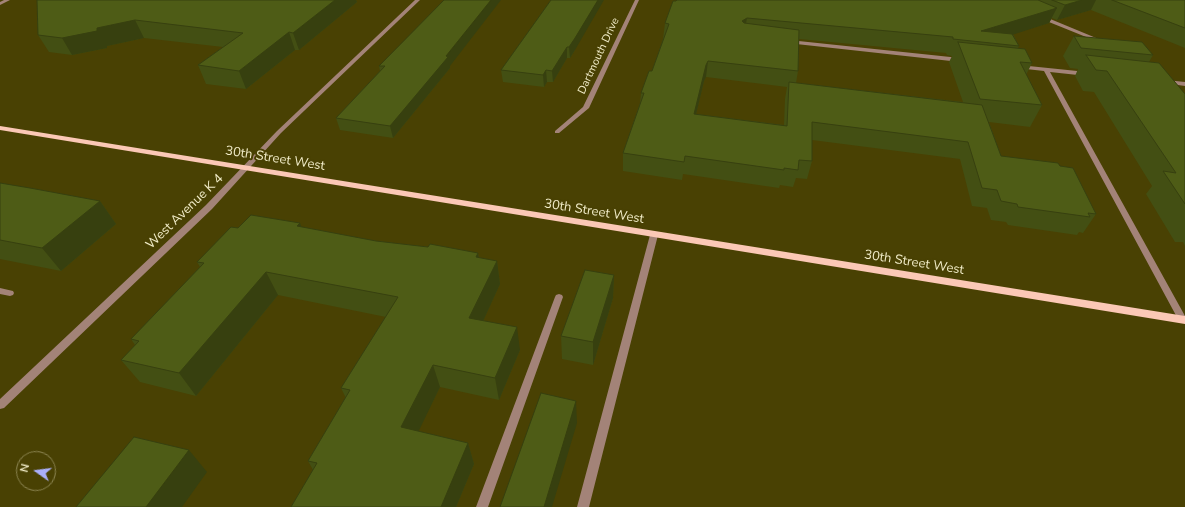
<!DOCTYPE html>
<style>
body{margin:0}
#map{position:relative;width:1185px;height:507px;overflow:hidden;background:#494103;font-family:"Nunito Sans",sans-serif}
canvas{display:block}
.north{position:absolute;left:16px;top:451px;width:40px;height:40px;box-sizing:border-box;background:#494103;border:1px solid #8c8552;border-radius:50%;rotate:284deg;font-size:11px;font-weight:700;line-height:16px;text-align:center;color:#f1ecc8}
.north::after{content:'';display:block;margin:auto;width:14px;height:18px;background:#aaaffb;clip-path:polygon(50% 0,100% 100%,50% 72%,0 100%)}
</style>
<div id="map">
<canvas width="1185" height="507"></canvas>
<div class="north">N</div>
</div>
<script>
const context = document.querySelector('canvas').getContext('2d');
context.lineJoin = 'round';
const shape = rows => new Path2D(rows.map(r => 'M' + r).join(''));
function fillPath(path, color) { context.fillStyle = color; context.fill(path, 'evenodd'); }
function strokePath(path, color, width, dash) { context.strokeStyle = color; context.lineWidth = width; context.lineCap = dash ? 'butt' : 'round'; context.setLineDash(dash || []); context.stroke(path); }
function label(font, color, halo, rows, align = 'center') {
  context.font = font + ' "Nunito Sans",sans-serif'; context.lineWidth = 4; context.setLineDash([]); context.textBaseline = 'middle'; context.strokeStyle = halo; context.fillStyle = color; for (const [text, x, y, turn = 0] of rows) {
    context.save(); context.translate(x, y); context.rotate((+turn || 0) * Math.PI / 180); context.textAlign = isNaN(turn) ? turn : align; if (halo) context.strokeText(text, 0, 0); context.fillText(text, 0, 0); context.restore();
  }
}
fillPath(shape([
 [4,0,10,0,0,5,0,2,4,0],
 [415,0,420,0,281,133,212,209,4,408,0,409,0,399,206,205,277,131,415,0],
 [635,0,639,0,589,108,559,133,555,133,555,131,583,107,635,0],
 [1039,16,1043,16,1101,40,1096,41,1039,18,1039,16],
 [789,40,960,58,963,60,960,62,787,43,787,41,789,40],
 [1019,65,1087,72,1090,74,1087,76,1050,72,1185,316,1185,321,1179,321,1044,71,1017,68,1017,66,1019,65],
 [1166,80,1185,82,1185,86,1164,83,1164,81,1166,80],
 [654,232,658,235,589,507,577,507,650,235,654,232],
 [0,288,13,291,14,293,13,295,10,296,0,294,0,288],
 [559,294,562,295,563,297,488,507,476,507,555,297,556,295,559,294]
]), '#a38378');
fillPath(shape([
 [0,126,1185,316,1185,324,0,130,0,126]
]), '#fbc8b6');
fillPath(shape([
 [37,0,356,0,357,2,299,50,295,50,246,89,206,84,198,65,223,47,144,38,107,46,107,48,72,55,49,52,38,35],
 [551,0,575,50,570,58,567,58,553,82,547,82,544,87,503,82,501,70],
 [677,0,1185,0,1185,48,1091,10,1057,20,1052,18,1049,23,1013,34,1019,46,1018,48,1032,63,1026,75,1042,105,1030,127,989,122,1001,156,1060,166,1096,214,1083,233,1079,232,1077,235,1008,225,1006,222,991,220,987,208,972,206,960,159,812,140,812,161,807,179,796,178,793,187,780,185,779,188,683,174,682,180,623,171,623,153,640,103,641,93,652,71,663,39,665,23],
 [799,39,946,53,947,55,952,56,949,62,963,102,796,83,798,71],
 [706,77,787,87,785,99,784,125,696,114,704,81],
 [1074,36,1153,55,1149,62,1185,94,1185,246,1183,242,1175,242,1146,194,1152,186,1094,92,1083,91,1075,76,1078,69,1070,68,1063,56],
 [379,66,450,66,450,68,393,138,340,130,336,118,380,71],
 [0,183,100,201,116,224,61,271,0,259],
 [300,223,301,227,376,241,478,253,479,258,497,261,500,284,483,321,520,350,499,400,440,387,418,431,468,443,474,464,456,507,291,507,313,470,308,461,346,398,341,388,386,317,278,295,196,396,140,382,121,360,135,345,131,339,200,267,197,262,238,228],
 [614,275,613,298,593,365,562,359,561,336]
]), '#434f13');
fillPath(shape([
 [335,0,356,0,357,2,299,50,293,33],
 [491,0,501,0,450,66,450,68,393,138,390,126],
 [598,0,604,0,575,50,570,58,569,47],
 [1082,0,1096,0,1091,10,1057,20,1065,5],
 [1057,8,1049,23,987,43,981,31],
 [747,18,744,34,742,21],
 [135,20,144,38,107,46,107,48,72,55,62,38,97,28],
 [289,32,295,50,246,89,239,71],
 [567,47,567,58,553,82,552,71],
 [708,61,706,77,704,81,692,131,694,114,706,65],
 [546,70,547,82,544,87,543,75],
 [100,201,116,224,61,271,42,248],
 [300,223,309,246,297,226],
 [478,253,482,276,476,257],
 [497,261,500,284,474,341,469,318],
 [266,272,278,295,196,396,179,373],
 [614,275,613,298,593,365,593,342],
 [517,327,520,350,499,400,495,378],
 [433,365,440,387,410,449,401,427],
 [576,401,577,423,552,507,544,507],
 [468,443,474,464,456,507,441,507],
 [189,450,207,472,182,507,146,507]
]), '#37400f');
const building = shape([
 [37,0,335,0,293,33,289,32,239,71,198,65,243,33,135,20,97,28,97,31,62,38,38,35,37,0],
 [444,0,491,0,446,56,448,57,390,126,336,118,385,66,379,66,444,0],
 [551,0,598,0,575,38,569,47,567,47,552,71,546,70,543,75,501,70,551,0],
 [677,0,1038,0,1057,8,981,31,1012,34,1019,46,953,39,953,37,747,18,742,21,744,23,799,30,798,71,708,61,706,65,694,114,787,126,789,82,982,105,1001,156,1058,163,1060,166,1073,168,1096,214,1088,213,1090,217,1018,207,1017,204,1001,201,997,190,982,188,968,142,812,122,812,161,799,160,798,170,784,168,784,170,685,156,684,162,623,153,644,93,641,93,649,71,652,71,669,24,665,23,673,1,676,1,677,0],
 [1052,0,1082,0,1065,5,1052,0],
 [1112,0,1185,0,1185,28,1112,0],
 [1074,36,1142,42,1153,55,1081,48,1074,36],
 [958,42,1025,49,1032,63,1020,62,1042,105,980,99,958,42],
 [1086,55,1159,63,1185,94,1185,204,1163,171,1176,173,1107,71,1096,70,1086,55],
 [0,183,30,188,100,201,42,248,0,240,0,183],
 [251,215,300,223,297,226,376,241,428,247,430,244,478,253,476,257,497,261,469,318,517,327,495,378,433,365,401,427,468,443,441,507,291,507,317,463,308,461,350,390,341,388,398,297,266,272,179,373,121,360,139,341,131,339,204,263,197,262,231,227,238,228,251,215],
 [585,270,614,275,593,342,561,336,585,270],
 [541,393,576,401,544,507,500,507,541,393],
 [134,437,189,450,146,507,76,507,134,437]
]);
fillPath(building, '#4e5c16');
strokePath(building, '#37400f', 1);
label('11px', '#f1ecc8', '#494103', [
 ["Dartmouth Drive",599,56,-65]
]);
label('13px', '#f1ecc8', '#494103', [
 ["30th Street West",275,159,9],
 ["West Avenue K 4",185,212,-44],
 ["30th Street West",594,212,9],
 ["30th Street West",914,263,9]
]);
</script>
